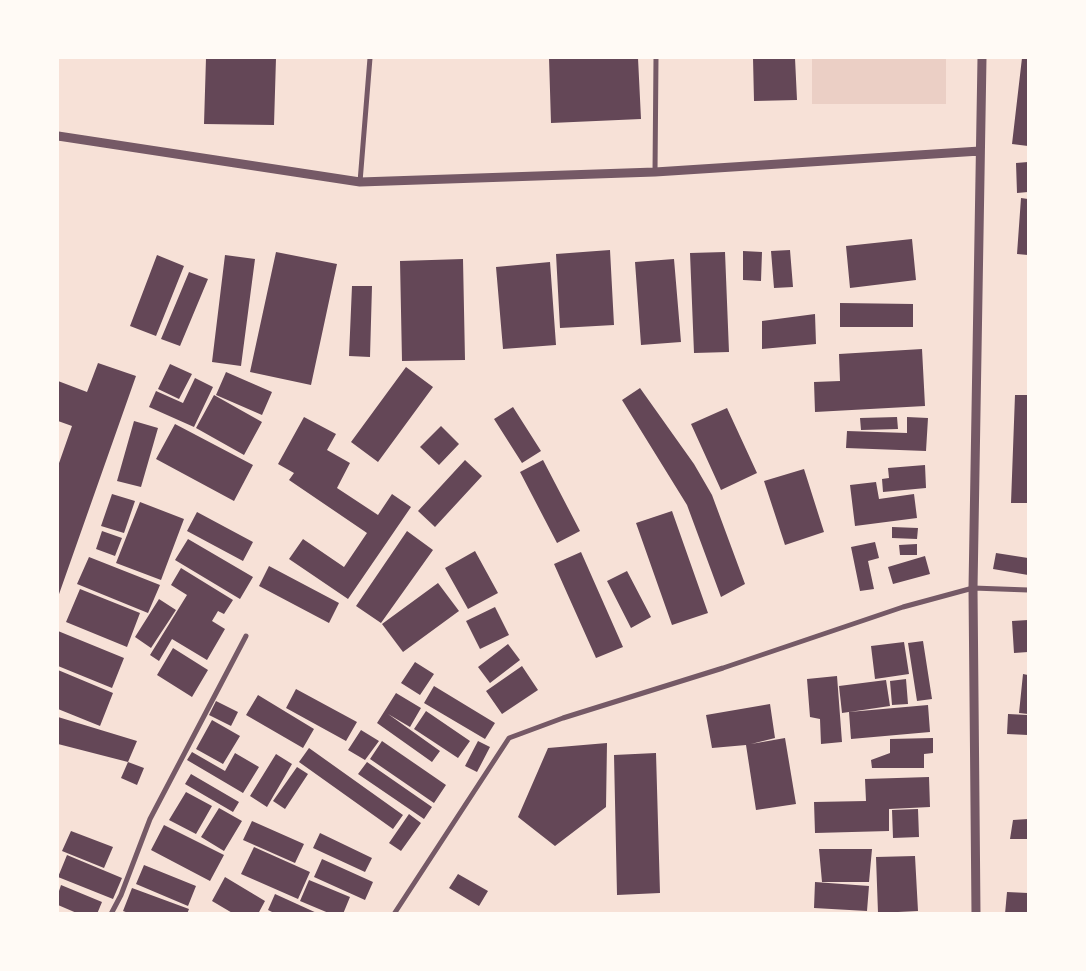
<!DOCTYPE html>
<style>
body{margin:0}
#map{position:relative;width:1086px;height:971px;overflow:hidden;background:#f7e1d7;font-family:Lato,sans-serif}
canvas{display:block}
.frame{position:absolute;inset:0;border:59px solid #fffaf5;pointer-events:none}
</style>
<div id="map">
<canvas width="1086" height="971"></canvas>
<div class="frame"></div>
</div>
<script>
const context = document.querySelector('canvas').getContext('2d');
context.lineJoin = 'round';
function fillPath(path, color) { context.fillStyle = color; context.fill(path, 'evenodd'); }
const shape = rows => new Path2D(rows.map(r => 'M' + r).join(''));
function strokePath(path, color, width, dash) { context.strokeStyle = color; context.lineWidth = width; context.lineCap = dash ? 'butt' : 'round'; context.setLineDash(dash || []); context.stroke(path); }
fillPath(shape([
 [812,58,946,58,946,104,812,104]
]), '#ebcfc5');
fillPath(shape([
 [206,58,276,58,274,125,204,124],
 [549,58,638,58,641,119,551,123],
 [753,58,795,58,797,100,754,101],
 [1022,58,1028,58,1028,146,1012,144],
 [1028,162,1028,192,1017,193,1016,163],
 [1021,198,1028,199,1028,255,1017,254],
 [912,239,916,280,850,288,846,246],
 [610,250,614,325,560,328,556,254],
 [790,250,793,287,774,288,771,251],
 [743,251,762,252,761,281,743,280],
 [276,252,337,264,311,385,250,372],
 [725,252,729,352,694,353,690,253],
 [157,255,184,266,156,336,130,326],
 [225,255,255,259,241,366,212,362],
 [463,259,465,360,402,361,400,261],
 [674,259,681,342,641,345,635,262],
 [550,262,556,345,503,349,496,267],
 [189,272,208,279,180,346,161,339],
 [352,286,372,286,370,357,349,356],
 [840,303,913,304,913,327,840,327],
 [815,314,816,344,762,349,762,321],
 [922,349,925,406,815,412,814,382,840,381,839,354],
 [98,363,136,376,58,597,58,466,72,426,58,421,58,381,87,392],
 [170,364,192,374,179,399,158,389],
 [406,367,433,387,378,462,351,442],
 [226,372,272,392,262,415,216,395],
 [195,378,213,387,194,427,149,407,156,391,183,403],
 [640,388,694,464,712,495,745,584,721,597,687,505,622,400],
 [214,395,262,422,244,455,196,428],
 [1015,395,1028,395,1028,503,1011,503],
 [513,407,541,451,522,463,494,419],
 [727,408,757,473,721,490,691,424],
 [304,417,336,434,327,450,350,463,337,488,378,515,392,494,411,507,348,599,289,559,303,539,344,567,367,533,289,480,294,473,278,464],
 [897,417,898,429,861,430,860,418],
 [907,417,928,418,926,451,846,448,847,431,907,433],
 [134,421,158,428,141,487,117,481],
 [175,424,253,465,234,501,156,459],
 [441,426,459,444,439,465,420,447],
 [465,460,482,476,435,527,418,511],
 [543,460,580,531,557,543,520,472],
 [925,465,926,488,883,492,882,479,889,478,888,468],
 [804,469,824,532,785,545,764,481],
 [876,482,879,499,914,494,917,518,855,526,850,485],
 [112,494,135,501,124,533,101,526],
 [140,502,184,519,161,580,116,563],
 [672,511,708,613,672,625,636,523],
 [197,512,253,542,243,561,187,531],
 [892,527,918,528,917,539,892,538],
 [102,531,122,538,115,556,96,549],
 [407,531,433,550,381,623,356,606],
 [188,539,253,577,240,599,175,560],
 [875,542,879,558,868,561,874,589,860,591,851,547],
 [917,544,917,555,900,555,899,545],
 [475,551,498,593,468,609,445,568],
 [581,552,623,647,596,658,554,564],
 [996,553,1028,558,1028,575,993,569],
 [925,556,930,574,893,584,888,567],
 [89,557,160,585,148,613,77,584],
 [269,566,339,603,329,623,259,586],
 [181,568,233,600,224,614,218,611,212,621,225,629,207,660,172,639,159,661,150,655,187,595,171,585],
 [627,571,651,617,631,628,607,581],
 [438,583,459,611,403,652,382,624],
 [80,589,140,613,127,647,66,622],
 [159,599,176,610,151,648,135,637],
 [495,607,509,635,480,649,466,621],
 [1028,620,1028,652,1014,653,1012,621],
 [58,631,124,658,112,688,58,666],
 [923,641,932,699,917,701,908,643],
 [904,642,909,674,875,679,871,646],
 [508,644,520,660,490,683,478,667],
 [173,648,208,670,192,697,157,675],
 [415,662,434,674,420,695,401,683],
 [522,666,538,690,502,714,486,691],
 [58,670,113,693,100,726,58,709],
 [1023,674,1028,675,1028,714,1019,713],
 [837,676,842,742,821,744,820,719,810,717,807,679],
 [906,679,908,704,892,705,890,681],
 [886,680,890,706,842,713,839,686],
 [434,686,495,723,485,739,424,703],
 [296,689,357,722,346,741,286,708],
 [396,693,421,708,410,727,388,714,440,751,432,762,377,723],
 [258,695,314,729,303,748,246,715],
 [216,701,238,712,231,726,209,715],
 [770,704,775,738,751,744,785,738,796,804,756,810,746,745,712,748,706,715],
 [928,705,930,732,851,739,849,712],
 [426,711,470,741,458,758,414,729],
 [1008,714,1028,715,1028,735,1007,734],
 [58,717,137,741,128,762,58,744],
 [212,720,240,736,223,764,196,749],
 [361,730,379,741,365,760,348,750],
 [933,738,933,753,924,754,924,768,872,768,871,760,890,753,890,739],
 [382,741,446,785,434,803,370,759],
 [478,741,490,747,477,772,465,766],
 [607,743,606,807,555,846,518,817,548,748],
 [309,748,403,815,393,829,299,762],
 [192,752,225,771,235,753,259,767,243,793,187,760],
 [656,753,660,893,617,895,614,755],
 [276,754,292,764,267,807,250,796],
 [128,762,144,768,137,785,121,778],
 [367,762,432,807,424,819,358,774],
 [297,767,308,774,285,809,273,801],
 [191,774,239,802,233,812,185,784],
 [929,777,930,807,889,809,889,831,815,833,814,802,866,801,865,779],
 [186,792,212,806,196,834,169,820],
 [219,808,242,821,224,851,201,837],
 [918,809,919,837,893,838,892,810],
 [409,814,421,823,401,851,389,843],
 [1028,819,1028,839,1010,839,1013,820],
 [252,821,304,844,295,863,243,840],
 [164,825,224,855,210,881,151,850],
 [71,831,113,847,104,868,62,851],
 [320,833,372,858,365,872,313,848],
 [254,847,310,872,298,899,241,874],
 [819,849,872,849,869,882,822,882],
 [67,855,122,878,113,899,58,877],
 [915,856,918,911,878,913,876,857],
 [322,859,373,882,365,900,314,877],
 [144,865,196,886,188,906,136,884],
 [458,874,488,891,479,906,449,888],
 [225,877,265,901,258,914,234,914,212,901],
 [309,880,350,897,343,914,331,914,300,901],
 [815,882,869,886,867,911,814,908],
 [61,885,102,902,97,914,79,914,58,905,58,894],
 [132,888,189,909,187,914,131,914,123,911],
 [1007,892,1028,893,1028,914,1005,914],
 [275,894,319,914,276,914,268,910]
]), '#644757');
strokePath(shape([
 [655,172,656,58],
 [360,182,370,58],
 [111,914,121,895,150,819,246,636],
 [394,914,509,738,563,718,723,668,903,607,973,588,1028,590]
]), '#755966', 5);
strokePath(shape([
 [58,136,360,182,655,172,980,151],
 [976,914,973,588,982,58]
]), '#755966', 9);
</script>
